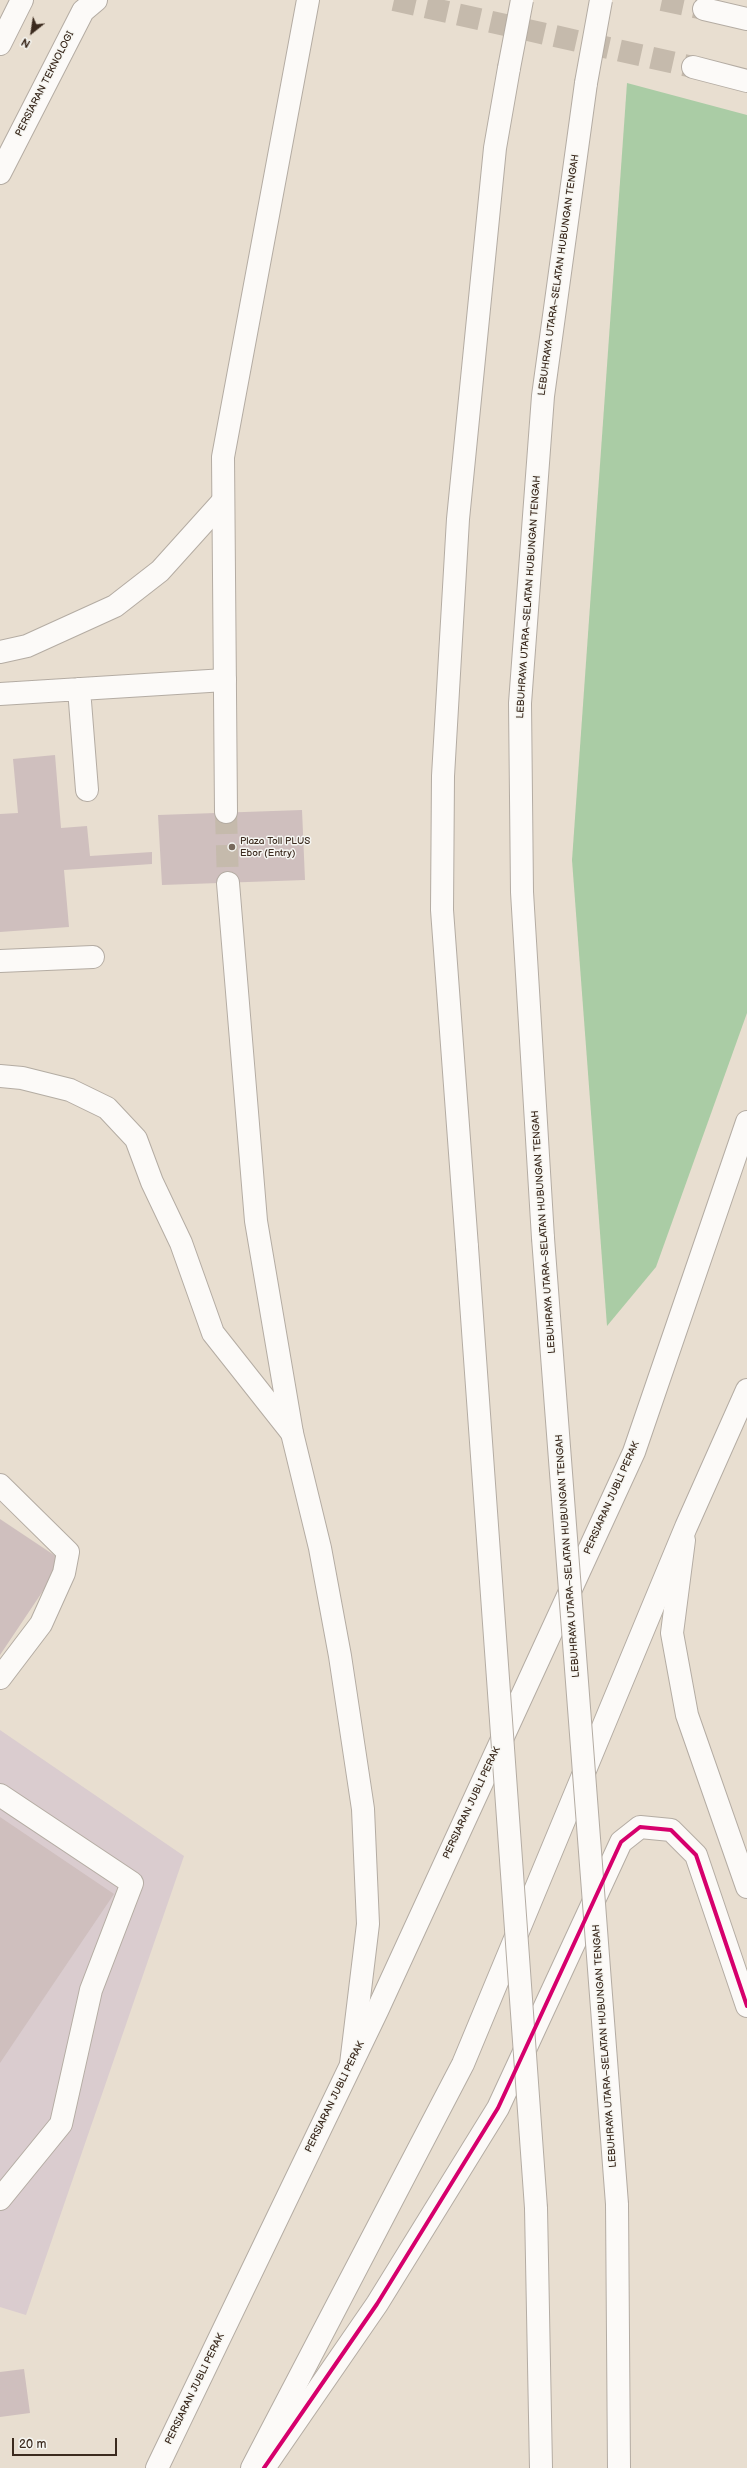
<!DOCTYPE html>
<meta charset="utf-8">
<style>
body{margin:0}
#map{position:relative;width:747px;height:2468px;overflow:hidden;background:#e8ded0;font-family:"Balsamiq Sans",sans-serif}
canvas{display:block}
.north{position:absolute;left:12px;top:12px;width:40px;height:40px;-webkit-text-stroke:3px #f6f6f2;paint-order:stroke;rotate:210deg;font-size:11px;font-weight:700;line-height:16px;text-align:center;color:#3b2a1e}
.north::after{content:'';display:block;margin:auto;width:14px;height:18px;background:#3b2a1e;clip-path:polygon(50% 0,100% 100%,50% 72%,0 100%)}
.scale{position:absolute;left:12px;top:2438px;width:105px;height:18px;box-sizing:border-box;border:2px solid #3b2a1e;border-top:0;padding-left:5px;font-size:12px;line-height:14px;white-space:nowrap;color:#3b2a1e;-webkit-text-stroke:3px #f6f6f2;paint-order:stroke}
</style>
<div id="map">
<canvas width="747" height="2468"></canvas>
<div class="north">N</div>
<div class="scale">20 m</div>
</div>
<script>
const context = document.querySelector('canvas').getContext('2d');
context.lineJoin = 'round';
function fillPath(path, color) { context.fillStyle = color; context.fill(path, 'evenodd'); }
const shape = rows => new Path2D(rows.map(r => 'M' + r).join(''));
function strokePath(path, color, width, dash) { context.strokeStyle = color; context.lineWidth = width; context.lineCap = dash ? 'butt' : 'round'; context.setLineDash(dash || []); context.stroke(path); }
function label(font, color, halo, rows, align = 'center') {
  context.font = font + ' "Balsamiq Sans",sans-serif'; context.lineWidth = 3; context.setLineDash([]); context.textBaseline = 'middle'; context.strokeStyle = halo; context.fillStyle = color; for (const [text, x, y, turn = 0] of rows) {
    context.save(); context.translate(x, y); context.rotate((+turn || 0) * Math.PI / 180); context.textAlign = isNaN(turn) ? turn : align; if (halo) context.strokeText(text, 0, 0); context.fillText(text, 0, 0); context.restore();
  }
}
fillPath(shape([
 [0,1730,184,1856,26,2315,0,2307]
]), '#dacccf');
fillPath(shape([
 [627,83,747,115,747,1013,656,1267,607,1326,572,860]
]), '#aacca5');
fillPath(shape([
 [55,755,61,828,87,826,90,856,152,852,152,864,64,870,69,927,0,932,0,814,18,813,13,759],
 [302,810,305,880,162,885,158,815],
 [0,1519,63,1561,0,1655],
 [0,1817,114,1894,0,2063],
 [24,2369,30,2413,0,2417,0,2372]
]), '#cfbfbe');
strokePath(shape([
 [394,0,693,67],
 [662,0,704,9]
]), '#c5baac', 22, [22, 11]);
strokePath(shape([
 [226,812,228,883]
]), '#c5baac', 22, [22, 11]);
const minor = shape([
 [0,652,27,646,115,606,160,571,223,501],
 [79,689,87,790],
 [0,694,225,680],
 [0,961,93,957],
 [0,1076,22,1078,70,1090,107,1108,136,1139,152,1182,181,1243,213,1333,292,1433],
 [0,1485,68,1552,64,1573,41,1624,0,1678],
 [684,1540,672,1633,687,1715,747,1887],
 [0,1795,132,1883,91,1990,61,2124,0,2199],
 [264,2468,377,2304,498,2108,621,1842,640,1827,671,1830,696,1855,747,2006]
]);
const major = shape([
 [704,9,747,19],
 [0,44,22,0],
 [693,67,747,81],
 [0,173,83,11,96,0],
 [157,2468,377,2011,634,1452,747,1122],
 [252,2468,463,2064,686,1527,747,1390]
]);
const highway = shape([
 [226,812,223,457,308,0],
 [228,883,256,1221,292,1433,320,1548,340,1656,363,1809,368,1924,351,2064],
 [543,1238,522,892,520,703,543,396,586,83],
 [467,1247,442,910,443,776,458,519,495,148,509,68],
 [617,2204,619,2468],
 [536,2208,541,2468]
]);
strokePath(minor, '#b4aca3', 24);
strokePath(major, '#b4aca3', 24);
strokePath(highway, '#b4aca3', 24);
strokePath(minor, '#fcfaf8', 22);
strokePath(major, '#fcfaf8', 22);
strokePath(highway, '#fcfaf8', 22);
const highwayBridge = shape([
 [509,68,522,0],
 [586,83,601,0],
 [543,1238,617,2204],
 [467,1247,536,2208]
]);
strokePath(highwayBridge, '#b4aca3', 24, []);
strokePath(highwayBridge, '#fcfaf8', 22);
strokePath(shape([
 [264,2468,377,2304,498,2108,621,1842,640,1827,671,1830,696,1855,747,2006]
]), '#d6006c', 4);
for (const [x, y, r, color] of [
 [232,847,4,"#78695c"]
]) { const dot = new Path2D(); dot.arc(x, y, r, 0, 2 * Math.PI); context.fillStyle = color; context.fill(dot); strokePath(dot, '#f6f6f2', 1.5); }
label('10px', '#3b2a1e', '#f6f6f2', [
 ["PERSIARAN TEKNOLOGI",45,84,-63],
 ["LEBUHRAYA UTARA–SELATAN HUBUNGAN TENGAH",559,275,-82],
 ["LEBUHRAYA UTARA–SELATAN HUBUNGAN TENGAH",529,597,-86],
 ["LEBUHRAYA UTARA–SELATAN HUBUNGAN TENGAH",544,1232,-94],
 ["PERSIARAN JUBLI PERAK",612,1498,-66],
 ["LEBUHRAYA UTARA–SELATAN HUBUNGAN TENGAH",568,1556,-94],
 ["PERSIARAN JUBLI PERAK",472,1803,-65],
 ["LEBUHRAYA UTARA–SELATAN HUBUNGAN TENGAH",605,2046,-94],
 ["PERSIARAN JUBLI PERAK",335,2097,-64],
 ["PERSIARAN JUBLI PERAK",195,2389,-64]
]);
label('10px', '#3b2a1e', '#f6f6f2', [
 ["Plaza Toll PLUS",240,841],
 ["Ebor (Entry)",240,853]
], 'left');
</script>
